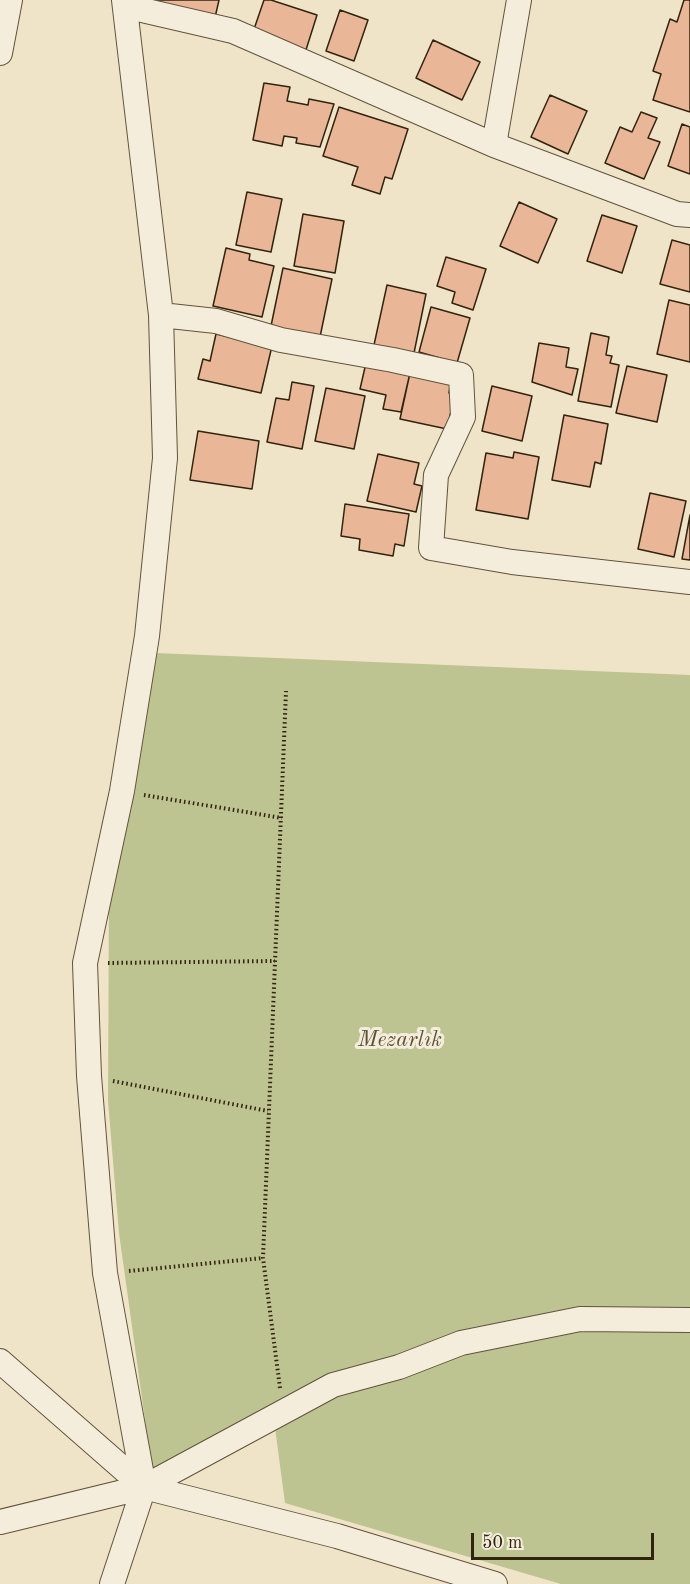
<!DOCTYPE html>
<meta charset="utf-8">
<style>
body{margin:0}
#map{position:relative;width:690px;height:1584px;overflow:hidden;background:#efe4c7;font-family:"Old Standard TT",serif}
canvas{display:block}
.scale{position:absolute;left:471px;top:1533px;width:183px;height:27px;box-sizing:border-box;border:3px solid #32230e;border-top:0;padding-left:8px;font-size:18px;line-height:21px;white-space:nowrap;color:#32230e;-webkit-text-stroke:4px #f5eddb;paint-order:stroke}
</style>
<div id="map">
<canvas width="690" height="1584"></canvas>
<div class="scale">50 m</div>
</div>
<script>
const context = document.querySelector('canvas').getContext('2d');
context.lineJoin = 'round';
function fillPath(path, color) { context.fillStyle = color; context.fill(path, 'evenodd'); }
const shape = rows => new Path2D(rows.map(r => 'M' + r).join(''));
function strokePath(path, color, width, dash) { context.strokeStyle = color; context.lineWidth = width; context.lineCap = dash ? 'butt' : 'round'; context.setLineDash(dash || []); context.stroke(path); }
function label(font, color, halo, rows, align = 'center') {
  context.font = font + ' "Old Standard TT",serif'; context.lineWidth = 6; context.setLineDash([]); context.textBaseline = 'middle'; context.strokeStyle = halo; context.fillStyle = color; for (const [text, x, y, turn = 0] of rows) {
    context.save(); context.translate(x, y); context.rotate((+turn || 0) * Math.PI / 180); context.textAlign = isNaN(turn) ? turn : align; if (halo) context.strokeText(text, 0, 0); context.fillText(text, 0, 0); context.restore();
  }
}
fillPath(shape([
 [155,653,690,675,690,1584,561,1584,285,1503,272,1405,152,1470,119,1233,108,1101,109,889]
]), '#bec392');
const building = shape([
 [142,0,219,0,214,22,142,0],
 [264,0,271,0,317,15,305,53,252,35,264,0],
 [684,0,690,0,690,112,653,100,661,74,653,71,670,19,677,22,684,0],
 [340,10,368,20,354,61,326,51,340,10],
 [433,40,480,62,462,100,416,78,433,40],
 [264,83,290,87,287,101,308,105,309,99,334,104,320,147,296,143,297,138,284,136,282,146,253,140,264,83],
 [550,95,587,111,568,154,531,137,550,95],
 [339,107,408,129,392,179,385,177,380,194,352,185,358,167,323,156,339,107],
 [641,112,657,118,648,138,660,142,644,179,605,163,620,127,632,132,641,112],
 [682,124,690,127,690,174,668,166,682,124],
 [247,192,282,199,271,252,236,245,247,192],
 [519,202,557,219,538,263,500,246,519,202],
 [303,214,344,221,335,273,294,266,303,214],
 [602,215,637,226,622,273,587,261,602,215],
 [672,240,690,245,690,292,660,284,672,240],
 [226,248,250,254,249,260,274,266,262,317,213,306,226,248],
 [446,257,486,269,473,310,452,303,455,292,437,286,446,257],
 [283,268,332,279,320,337,271,326,283,268],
 [387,285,426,294,414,353,374,345,387,285],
 [669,300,690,305,690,362,657,354,669,300],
 [431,307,470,318,457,363,419,352,431,307],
 [591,333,609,337,606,355,612,356,610,363,619,365,611,407,578,401,591,333],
 [216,334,272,346,261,393,198,379,203,359,210,361,216,334],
 [539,343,569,348,566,367,578,369,572,395,532,382,539,343],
 [366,363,410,373,401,412,383,409,386,395,360,389,366,363],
 [627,366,667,375,657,422,616,413,627,366],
 [410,373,451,382,449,393,455,394,447,429,400,419,410,373],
 [292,382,314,386,302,449,267,442,276,398,289,400,292,382],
 [492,386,532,396,522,441,482,431,492,386],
 [326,388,365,396,354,449,315,441,326,388],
 [564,415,608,424,601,464,595,462,590,487,552,480,564,415],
 [198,431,259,441,252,489,190,480,198,431],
 [514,452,539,457,528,519,476,510,486,453,513,458,514,452],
 [378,454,419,463,414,484,422,486,416,512,367,501,378,454],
 [650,493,686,501,674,557,638,549,650,493],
 [345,504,409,514,404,546,395,544,393,556,359,550,360,539,341,536,345,504],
 [690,515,690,560,682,559,690,515]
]);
fillPath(building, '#e9b697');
strokePath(building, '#32230e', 1.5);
const minor = shape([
 [125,6,233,31,494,145,677,214,690,215],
 [0,53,10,0],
 [494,145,519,0],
 [161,315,216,321,281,340,393,360,461,375,463,417,436,475,431,548,512,562,690,582],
 [0,1361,144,1487,337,1536,495,1584],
 [0,1522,144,1487,333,1385,399,1367,461,1343,580,1319,690,1320],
 [112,1584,144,1487,105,1273,89,1076,85,963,122,791,147,636,165,458,161,315,124,0]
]);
strokePath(minor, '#61533c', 26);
strokePath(shape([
 [144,795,282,818],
 [108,963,275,961],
 [113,1081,268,1111],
 [129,1271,263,1258],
 [280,1388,263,1258,286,691]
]), '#32230e', 4, [1.5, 3]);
strokePath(minor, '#f5eddb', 24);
label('italic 22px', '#5c5336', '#f5eddb', [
 ["Mezarlık",400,1040]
]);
</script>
